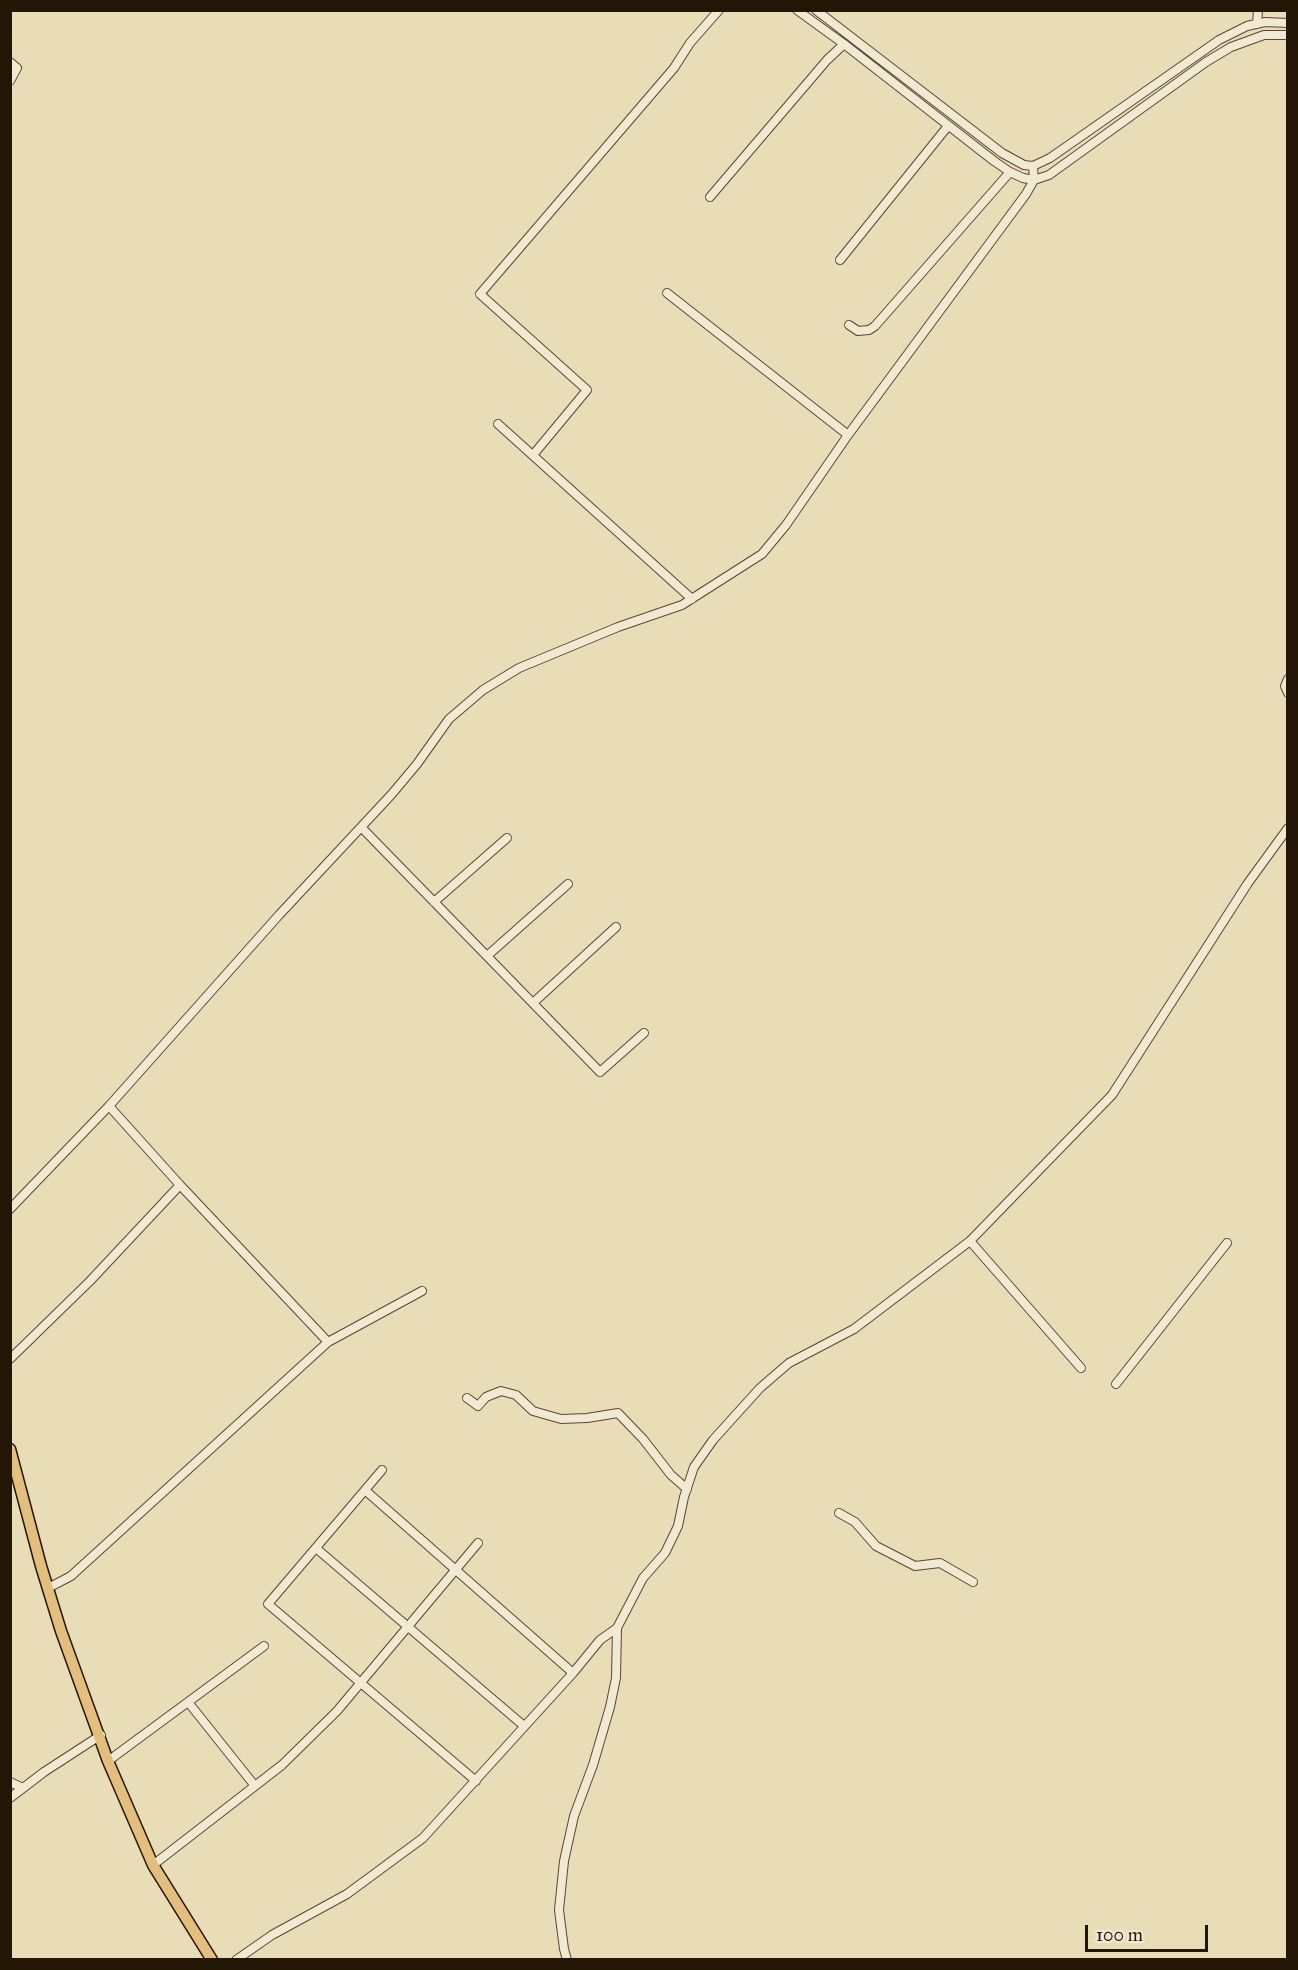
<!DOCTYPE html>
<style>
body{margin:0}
#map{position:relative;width:1298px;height:1970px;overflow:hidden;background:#e9ddb8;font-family:"IM FELL Great Primer",serif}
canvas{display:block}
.frame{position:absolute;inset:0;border:12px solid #241605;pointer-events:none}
.scale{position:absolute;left:1085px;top:1925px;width:123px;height:27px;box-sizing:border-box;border:3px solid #241605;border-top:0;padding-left:8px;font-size:18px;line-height:21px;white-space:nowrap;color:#241605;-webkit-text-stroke:4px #f1e9d1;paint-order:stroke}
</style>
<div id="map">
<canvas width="1298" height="1970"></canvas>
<div class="frame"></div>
<div class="scale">100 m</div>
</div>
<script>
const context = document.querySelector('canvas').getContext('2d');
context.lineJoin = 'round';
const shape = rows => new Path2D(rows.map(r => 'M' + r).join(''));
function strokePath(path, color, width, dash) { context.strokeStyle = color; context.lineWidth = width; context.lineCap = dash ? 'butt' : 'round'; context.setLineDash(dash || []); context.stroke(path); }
const minor = shape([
 [797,10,844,44,994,161,1010,172,1023,178,1034,180,1049,175,1206,62,1231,47,1264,35,1288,35],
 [816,10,1002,153,1024,165,1033,166,1050,158,1219,40,1247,26,1265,22,1288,23],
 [1257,24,1258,10],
 [10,62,17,68,10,81],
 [710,197,827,60,844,44],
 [840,260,948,126],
 [667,293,848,435],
 [849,325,858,331,869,330,875,326,1010,172],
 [498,424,692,599],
 [533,455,587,390,480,294,674,68,690,43,719,10],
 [1288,679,1285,686,1288,693],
 [361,827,600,1072,644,1033],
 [434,902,507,838],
 [487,956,568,884],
 [533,1003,616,927],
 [109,1106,180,1185,328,1342],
 [10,1209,109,1106,279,915,391,795,417,764,449,719,483,690,519,668,618,627,682,605,762,554,786,525,848,435,1026,194,1034,180,1033,166],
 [10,1359,90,1281,180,1185],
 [1081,1368,970,1241,1112,1095,1248,883,1288,828],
 [1116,1384,1227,1243],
 [467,1398,478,1406,486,1397,501,1391,516,1395,533,1411,561,1419,587,1418,618,1413,643,1439,671,1475,687,1489],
 [382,1470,268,1604,476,1781],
 [366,1491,573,1673],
 [839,1513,855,1522,876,1546,915,1566,940,1563,973,1582],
 [317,1549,524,1726],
 [48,1588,71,1576,328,1342,422,1291],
 [188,1702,255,1786],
 [108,1761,264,1646],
 [10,1782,23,1788],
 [10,1798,44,1772,101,1735],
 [153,1865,282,1765,337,1711,478,1543],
 [236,1960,272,1935,347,1894,423,1838,573,1673,600,1640,617,1628,643,1578,665,1553,678,1526,684,1497,694,1467,713,1440,760,1388,789,1363,854,1329,970,1241],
 [567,1960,564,1949,559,1910,564,1861,574,1816,593,1765,610,1707,616,1678,617,1628]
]);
const major = shape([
 [10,1449,41,1566,61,1631,108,1761,153,1865,212,1960]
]);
strokePath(minor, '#554832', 10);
strokePath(major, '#241605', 13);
strokePath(minor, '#f1e9d1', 8);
strokePath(major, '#e4be7c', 10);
</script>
